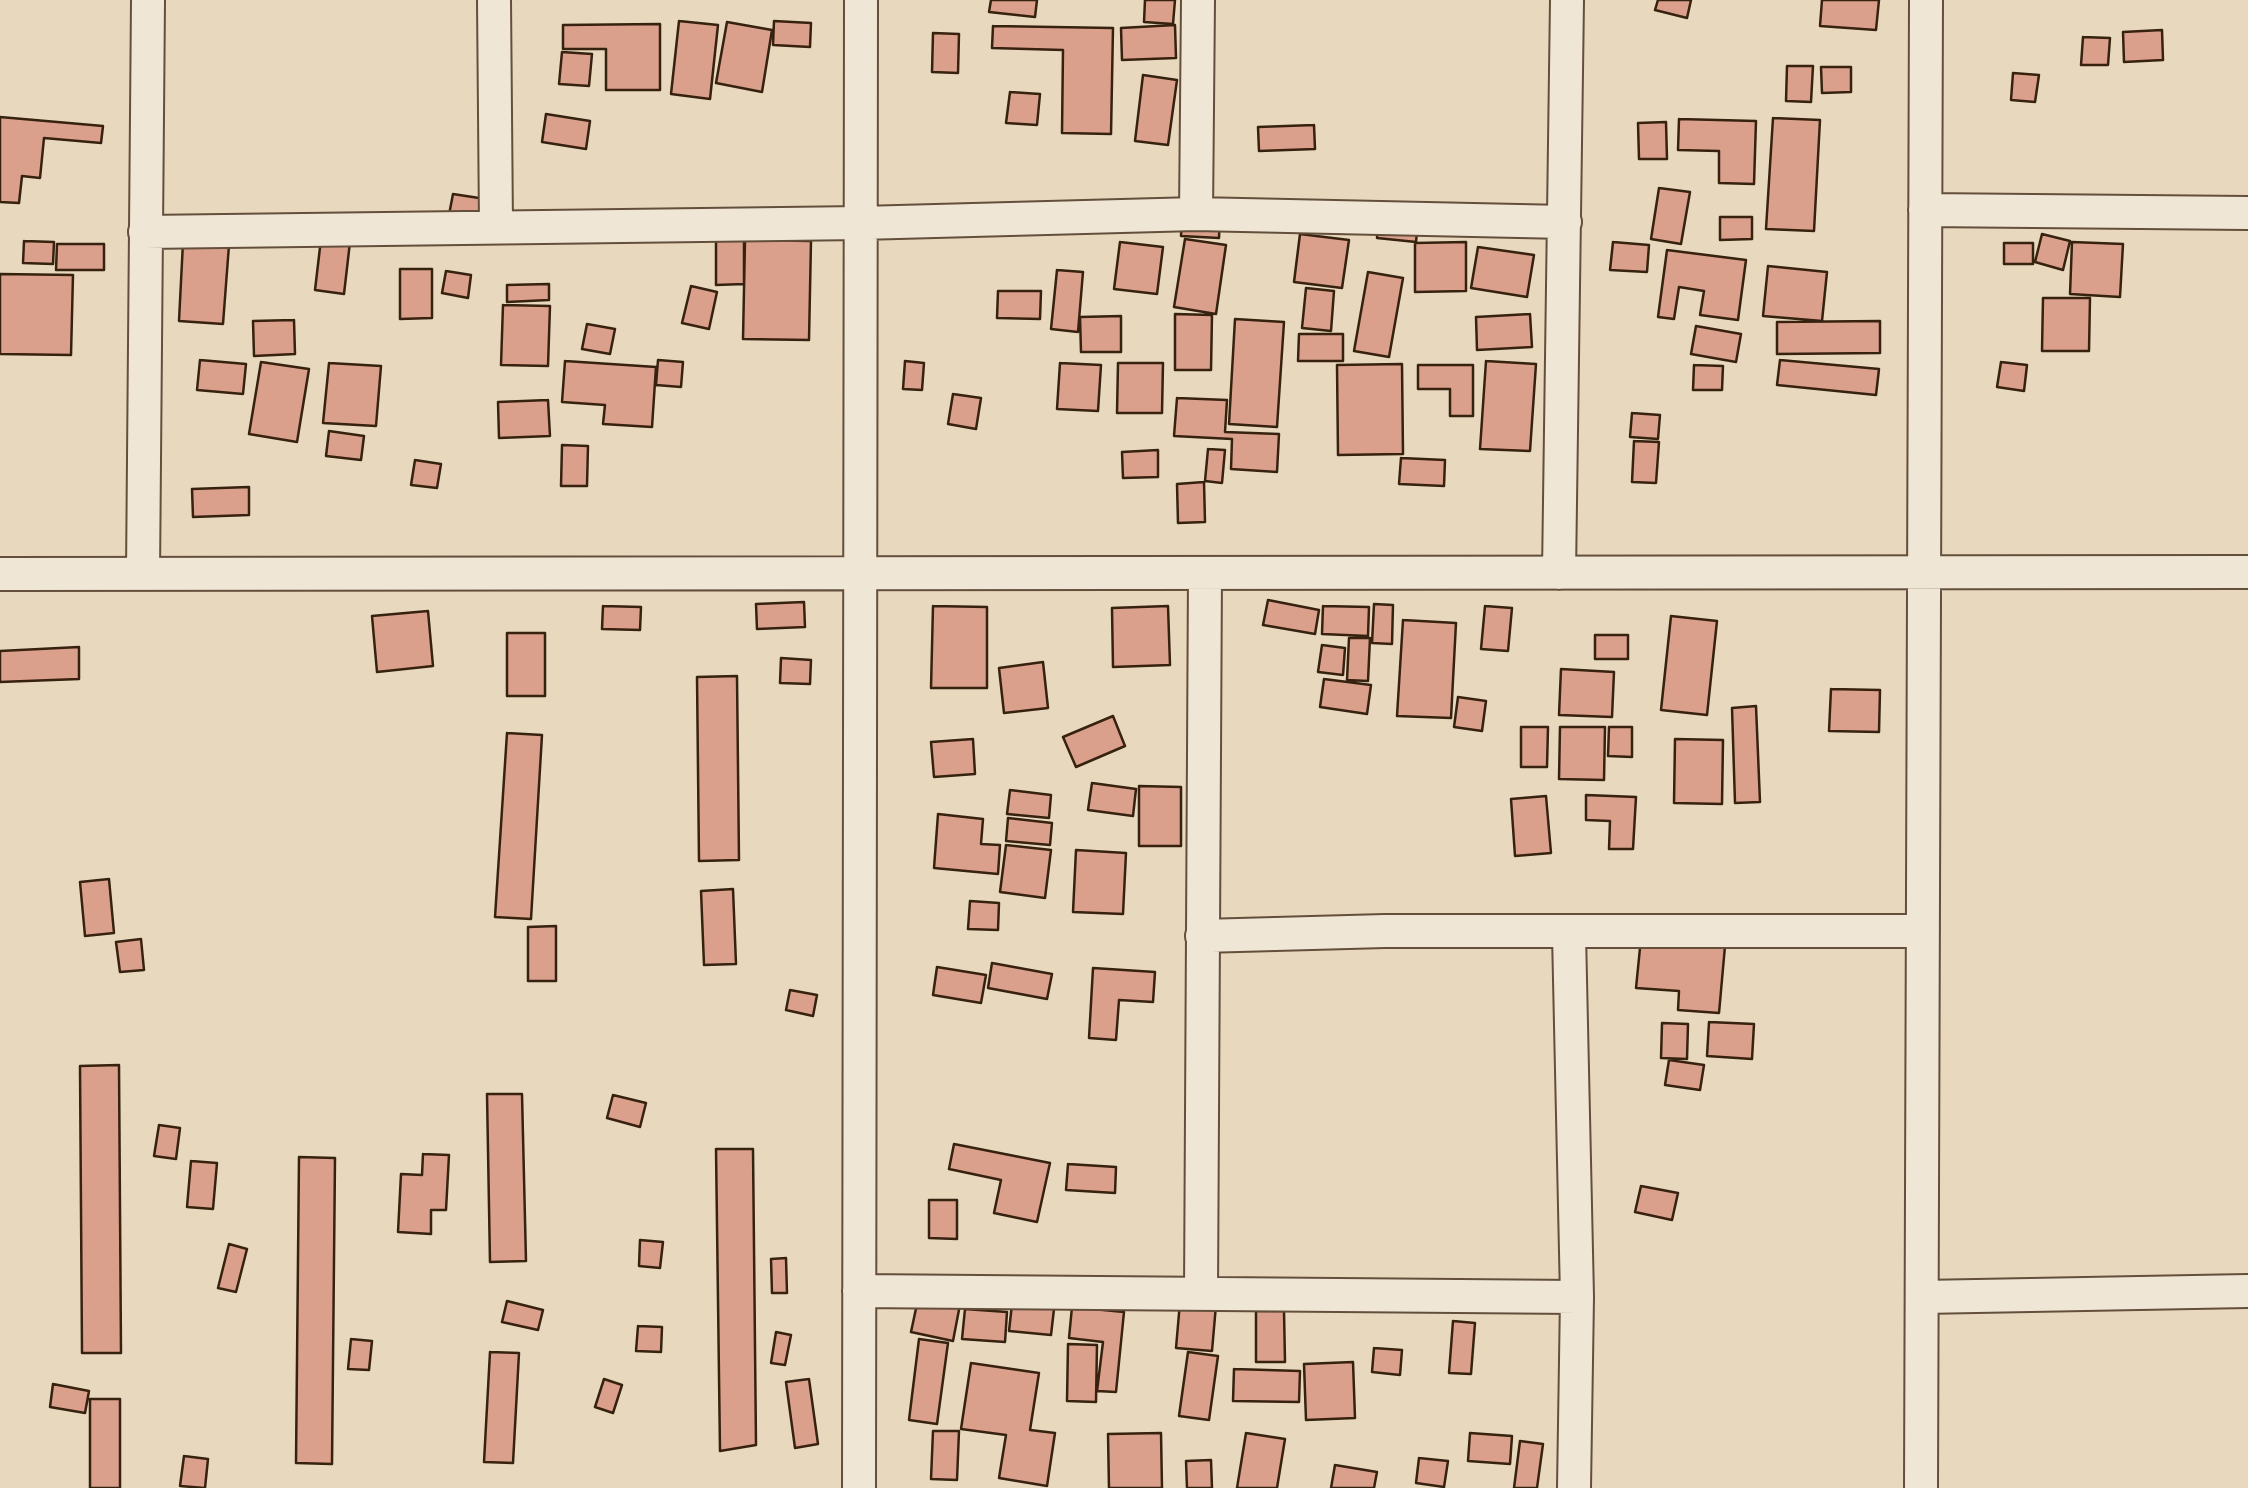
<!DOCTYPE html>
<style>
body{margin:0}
canvas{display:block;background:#e8d8be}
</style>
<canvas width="2248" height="1488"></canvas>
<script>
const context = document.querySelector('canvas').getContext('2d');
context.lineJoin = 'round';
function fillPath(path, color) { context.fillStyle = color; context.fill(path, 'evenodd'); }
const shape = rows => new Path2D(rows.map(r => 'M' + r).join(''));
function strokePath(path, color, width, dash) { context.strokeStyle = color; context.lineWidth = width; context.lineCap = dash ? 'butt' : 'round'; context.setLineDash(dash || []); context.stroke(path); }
const building = shape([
 [991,0,1037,0,1035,17,989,12,991,0],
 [1145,0,1175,0,1173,24,1144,22,1145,0],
 [1658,0,1691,0,1687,18,1655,10,1658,0],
 [1822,0,1879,0,1876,30,1820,26,1822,0],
 [679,21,718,25,710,99,671,94,679,21],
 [774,21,811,23,810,47,773,45,774,21],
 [727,22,772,30,762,92,716,83,727,22],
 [660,24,660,90,606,90,606,49,563,49,563,25,660,24],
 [1175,25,1176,58,1122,60,1121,28,1175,25],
 [993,26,1113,28,1111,134,1062,133,1063,50,992,48,993,26],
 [2162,30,2163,60,2124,62,2123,32,2162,30],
 [933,33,959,34,958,73,932,72,933,33],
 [2083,37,2110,38,2108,65,2081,65,2083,37],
 [562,52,592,54,589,86,559,84,562,52],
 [1787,66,1813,66,1811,102,1786,101,1787,66],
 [1821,67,1851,67,1851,92,1822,93,1821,67],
 [2013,73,2039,75,2035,102,2011,100,2013,73],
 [1143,75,1177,80,1168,145,1135,141,1143,75],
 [1010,92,1040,94,1037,125,1006,123,1010,92],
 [546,114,590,121,586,149,542,142,546,114],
 [0,117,103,126,101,143,44,138,40,178,22,176,19,203,0,202,0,117],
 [1773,118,1820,120,1814,231,1766,229,1773,118],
 [1679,119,1756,121,1754,184,1719,183,1719,151,1678,150,1679,119],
 [1666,122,1667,159,1639,159,1638,123,1666,122],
 [1314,125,1315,149,1259,151,1258,127,1314,125],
 [1659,188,1690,192,1681,244,1651,239,1659,188],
 [453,194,492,200,487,228,448,220,453,194],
 [1379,208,1419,212,1416,242,1377,238,1379,208],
 [1182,211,1220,213,1219,238,1181,236,1182,211],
 [1720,217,1752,217,1752,239,1720,240,1720,217],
 [1300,234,1349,240,1342,288,1294,282,1300,234],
 [2042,234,2070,241,2063,270,2035,262,2042,234],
 [321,239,350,242,344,294,315,290,321,239],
 [716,239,744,239,744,284,716,285,716,239],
 [1185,239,1226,245,1216,314,1174,307,1185,239],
 [745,240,811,241,809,340,743,339,745,240],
 [24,241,54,242,53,264,23,263,24,241],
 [183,242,229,245,223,324,179,321,183,242],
 [1120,242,1163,247,1157,294,1114,289,1120,242],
 [1466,242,1466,291,1415,292,1415,243,1466,242],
 [1613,242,1649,245,1647,272,1610,270,1613,242],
 [2072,242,2123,244,2120,297,2070,294,2072,242],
 [2004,243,2033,243,2033,264,2004,264,2004,243],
 [57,244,104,244,104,270,56,270,57,244],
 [1478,247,1534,255,1527,297,1471,288,1478,247],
 [1667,250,1746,260,1738,320,1700,315,1704,291,1679,287,1674,319,1658,317,1667,250],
 [1768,266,1827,272,1822,321,1763,316,1768,266],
 [400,269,432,269,432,318,400,319,400,269],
 [1057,270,1083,272,1078,332,1051,329,1057,270],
 [446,271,471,275,468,298,442,293,446,271],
 [1368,272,1403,278,1389,357,1354,351,1368,272],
 [0,274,73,275,71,355,0,354,0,274],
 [549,284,549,300,507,302,507,285,549,284],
 [691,286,717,292,709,329,682,323,691,286],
 [1306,288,1334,291,1331,331,1302,328,1306,288],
 [998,291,1041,291,1040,319,997,318,998,291],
 [2043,298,2090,298,2089,351,2042,351,2043,298],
 [503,305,550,306,548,366,501,365,503,305],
 [1175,314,1212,315,1211,370,1175,370,1175,314],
 [1530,314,1532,347,1477,350,1476,317,1530,314],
 [1121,316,1121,352,1081,352,1080,317,1121,316],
 [1235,319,1284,322,1277,427,1229,424,1235,319],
 [294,320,295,354,254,356,253,321,294,320],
 [1880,321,1880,353,1777,354,1777,322,1880,321],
 [587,324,615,329,610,354,582,349,587,324],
 [1696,326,1741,334,1736,362,1691,354,1696,326],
 [1299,334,1343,334,1343,361,1298,361,1299,334],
 [200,360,246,364,243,394,197,390,200,360],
 [658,360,683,362,681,387,656,385,658,360],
 [1780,360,1879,369,1876,395,1777,385,1780,360],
 [565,361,656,367,652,427,603,424,605,405,562,402,565,361],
 [905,361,924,363,922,390,903,389,905,361],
 [1486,361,1536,364,1530,451,1480,449,1486,361],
 [261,362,309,369,297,442,249,434,261,362],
 [2001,362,2027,365,2024,391,1997,387,2001,362],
 [329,363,381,366,376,426,323,423,329,363],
 [1060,363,1101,365,1098,411,1057,409,1060,363],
 [1118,363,1163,363,1162,413,1117,413,1118,363],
 [1402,364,1403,454,1338,455,1337,365,1402,364],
 [1418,365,1473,365,1473,416,1450,416,1450,389,1418,389,1418,365],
 [1694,365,1723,366,1722,390,1693,390,1694,365],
 [953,394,981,398,976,429,948,424,953,394],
 [1177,398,1227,400,1225,432,1279,434,1277,472,1231,469,1232,439,1174,436,1177,398],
 [548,400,550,436,499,438,498,402,548,400],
 [1632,413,1660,415,1658,439,1630,437,1632,413],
 [329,431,364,436,361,460,326,456,329,431],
 [1634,441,1659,442,1656,483,1632,482,1634,441],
 [562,445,588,446,587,486,561,486,562,445],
 [1208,449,1225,450,1222,483,1205,481,1208,449],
 [1158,450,1158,477,1123,478,1122,452,1158,450],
 [1401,458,1445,460,1444,486,1399,484,1401,458],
 [415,460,441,464,437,488,411,485,415,460],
 [1204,482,1205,522,1178,523,1177,484,1204,482],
 [249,487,249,515,193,517,192,489,249,487],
 [1268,600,1319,610,1315,634,1263,625,1268,600],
 [804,602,805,627,757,629,756,604,804,602],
 [1374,604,1393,605,1392,644,1372,643,1374,604],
 [603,606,641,607,640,630,602,629,603,606],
 [933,606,987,607,987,688,931,688,933,606],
 [1168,606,1170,665,1113,667,1112,608,1168,606],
 [1323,606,1369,607,1368,636,1322,634,1323,606],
 [1485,606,1512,608,1508,651,1481,649,1485,606],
 [428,611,433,666,377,672,372,616,428,611],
 [1671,616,1717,621,1707,715,1661,710,1671,616],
 [1403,620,1456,623,1451,718,1397,716,1403,620],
 [507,633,545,633,545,696,507,696,507,633],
 [1595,635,1628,635,1628,659,1595,659,1595,635],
 [1349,638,1370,638,1368,681,1347,680,1349,638],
 [1322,645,1345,648,1343,675,1318,672,1322,645],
 [79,647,79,679,0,682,0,651,79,647],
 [781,658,811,660,810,684,780,683,781,658],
 [1043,662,1048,708,1004,713,999,668,1043,662],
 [1561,669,1614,672,1612,717,1559,715,1561,669],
 [737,676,739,860,699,861,697,677,737,676],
 [1324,679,1371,685,1367,714,1320,707,1324,679],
 [1831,689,1880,690,1879,732,1829,731,1831,689],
 [1458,697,1486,701,1482,731,1454,727,1458,697],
 [1756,706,1760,802,1735,803,1732,708,1756,706],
 [1113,716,1125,746,1076,767,1063,737,1113,716],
 [1521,727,1548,727,1547,767,1521,767,1521,727],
 [1560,727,1605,727,1604,780,1559,779,1560,727],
 [1609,727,1632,727,1632,757,1608,756,1609,727],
 [507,733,542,735,531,919,495,917,507,733],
 [973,739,975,774,934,777,931,742,973,739],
 [1675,739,1723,740,1722,804,1674,803,1675,739],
 [1092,783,1136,789,1133,816,1088,810,1092,783],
 [1139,786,1181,787,1181,846,1139,846,1139,786],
 [1010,790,1051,795,1049,818,1007,814,1010,790],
 [1586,795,1636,797,1633,849,1609,849,1610,821,1586,820,1586,795],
 [1546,796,1551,853,1515,856,1511,799,1546,796],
 [938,814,983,819,981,844,1000,845,998,874,934,868,938,814],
 [1008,818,1052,823,1050,845,1006,841,1008,818],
 [1006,845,1051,850,1045,898,1000,892,1006,845],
 [1076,850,1126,853,1123,914,1073,912,1076,850],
 [109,879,114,933,85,936,80,882,109,879],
 [733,889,736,964,704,965,701,891,733,889],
 [970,901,999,903,998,930,968,929,970,901],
 [556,926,556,981,528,981,528,927,556,926],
 [1641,938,1725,946,1719,1013,1678,1010,1679,991,1636,988,1641,938],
 [141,939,144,970,120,972,116,942,141,939],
 [992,963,1052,974,1047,999,988,988,992,963],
 [937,967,986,975,981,1003,933,995,937,967],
 [1093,968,1155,972,1153,1002,1119,1000,1116,1040,1089,1038,1093,968],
 [790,990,817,995,813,1016,786,1010,790,990],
 [1709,1022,1754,1024,1752,1059,1707,1056,1709,1022],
 [1662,1023,1688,1024,1687,1059,1661,1058,1662,1023],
 [1669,1060,1704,1065,1700,1090,1665,1085,1669,1060],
 [119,1065,121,1353,82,1353,80,1066,119,1065],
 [487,1094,522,1094,526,1261,490,1262,487,1094],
 [613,1095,646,1103,640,1127,607,1118,613,1095],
 [159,1125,180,1128,176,1159,154,1156,159,1125],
 [954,1144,1050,1163,1037,1222,994,1213,1001,1180,949,1169,954,1144],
 [716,1149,753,1149,756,1445,720,1451,716,1149],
 [423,1154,449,1155,446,1210,431,1210,431,1234,398,1232,401,1174,422,1175,423,1154],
 [299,1157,335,1158,332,1464,296,1463,299,1157],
 [191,1161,217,1163,213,1209,187,1207,191,1161],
 [1068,1164,1116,1167,1115,1193,1066,1190,1068,1164],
 [1641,1186,1678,1193,1672,1220,1635,1212,1641,1186],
 [929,1200,957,1200,957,1239,929,1238,929,1200],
 [640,1240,663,1242,660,1268,639,1266,640,1240],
 [229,1244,247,1249,236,1292,218,1288,229,1244],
 [786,1258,787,1293,772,1293,771,1259,786,1258],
 [921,1285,962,1294,953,1341,911,1332,921,1285],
 [507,1301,543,1310,538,1330,502,1322,507,1301],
 [1180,1302,1216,1305,1212,1351,1176,1348,1180,1302],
 [1012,1304,1054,1309,1051,1335,1009,1331,1012,1304],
 [1072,1307,1124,1312,1116,1392,1097,1391,1103,1342,1069,1338,1072,1307],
 [965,1309,1007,1312,1005,1342,962,1339,965,1309],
 [1256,1311,1284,1311,1285,1362,1256,1362,1256,1311],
 [1453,1321,1475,1323,1471,1374,1449,1373,1453,1321],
 [638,1326,662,1327,661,1352,636,1351,638,1326],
 [776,1332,791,1335,785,1365,771,1363,776,1332],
 [351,1339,372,1341,369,1370,348,1369,351,1339],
 [919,1339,948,1343,937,1424,909,1420,919,1339],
 [1068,1344,1097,1345,1096,1402,1067,1401,1068,1344],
 [1374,1348,1402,1350,1400,1375,1372,1372,1374,1348],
 [490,1352,519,1353,513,1463,484,1462,490,1352],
 [1188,1352,1218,1356,1209,1420,1179,1416,1188,1352],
 [1353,1362,1355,1418,1306,1420,1304,1364,1353,1362],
 [971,1363,1039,1373,1030,1430,1055,1433,1047,1486,999,1478,1006,1435,961,1429,971,1363],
 [1234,1369,1300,1371,1299,1402,1233,1401,1234,1369],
 [604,1379,622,1385,613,1413,595,1407,604,1379],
 [809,1379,818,1444,795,1448,786,1382,809,1379],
 [53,1384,89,1391,85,1413,50,1407,53,1384],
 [90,1399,120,1399,120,1488,90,1488,90,1399],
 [933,1431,959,1431,957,1480,931,1479,933,1431],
 [1161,1433,1162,1488,1109,1488,1108,1434,1161,1433],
 [1246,1433,1285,1439,1277,1488,1237,1488,1246,1433],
 [1470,1433,1512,1436,1510,1464,1468,1461,1470,1433],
 [1520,1441,1543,1444,1537,1488,1514,1488,1520,1441],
 [184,1456,208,1459,205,1488,180,1486,184,1456],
 [1419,1458,1448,1461,1444,1487,1416,1483,1419,1458],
 [1211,1460,1212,1488,1187,1488,1186,1461,1211,1460],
 [1335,1465,1377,1472,1374,1488,1331,1488,1335,1465]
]);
fillPath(building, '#dba08c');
strokePath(building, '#37210f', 2.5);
const street = shape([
 [494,0,496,226],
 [1925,210,2248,213],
 [1196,214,1198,0],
 [145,232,861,223,1196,214,1565,222],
 [1559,573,1567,0],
 [0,574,2248,572],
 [143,574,148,0],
 [1569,934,1577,1297,1574,1488],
 [1202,936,1385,931,1923,931],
 [859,1291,1577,1297],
 [1201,1293,1205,573],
 [1922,1297,2248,1291],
 [859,1488,861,0],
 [1921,1488,1926,0]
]);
strokePath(street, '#634f3b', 36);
strokePath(street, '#f0e6d5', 32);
</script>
